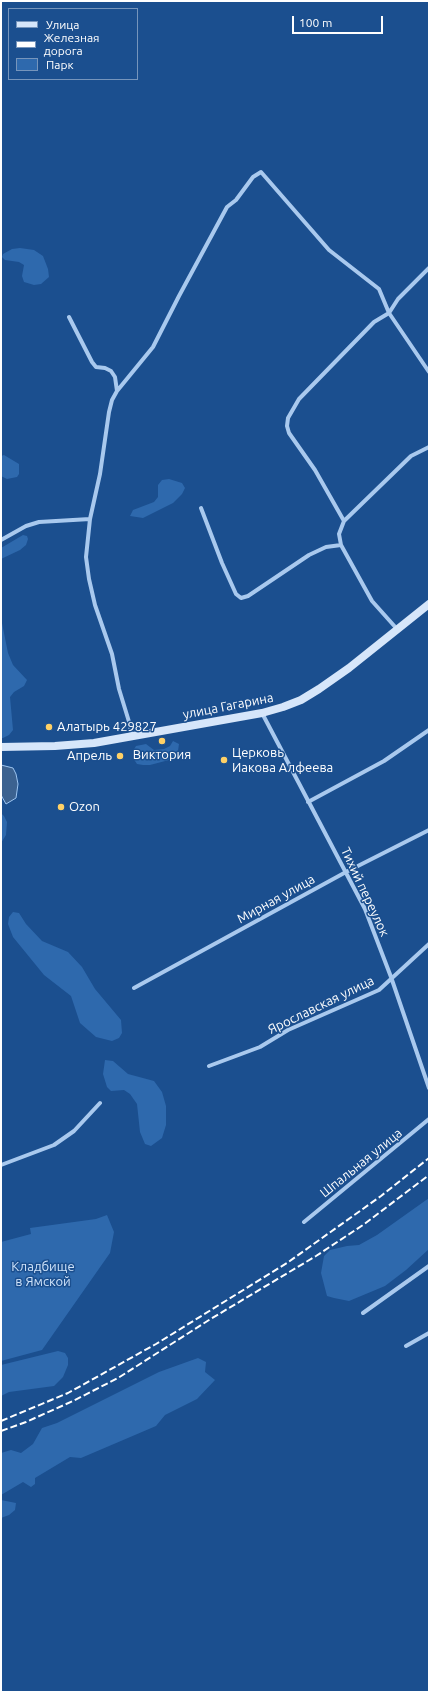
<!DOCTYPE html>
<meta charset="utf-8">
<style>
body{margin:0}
#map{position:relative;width:430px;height:1693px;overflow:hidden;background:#1b4f8f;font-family:Ubuntu,sans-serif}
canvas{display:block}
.frame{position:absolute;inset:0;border:2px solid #fff;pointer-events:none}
.legend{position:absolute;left:8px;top:8px;width:130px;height:72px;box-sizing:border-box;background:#1b4f8f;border:1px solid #7695bc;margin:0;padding:5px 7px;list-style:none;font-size:12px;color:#fff}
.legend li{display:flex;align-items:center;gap:8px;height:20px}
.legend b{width:20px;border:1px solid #7695bc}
.scale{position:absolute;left:292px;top:16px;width:91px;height:18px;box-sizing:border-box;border:2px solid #fff;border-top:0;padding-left:5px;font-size:12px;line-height:14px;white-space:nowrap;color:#fff;-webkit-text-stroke:3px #1b4f8f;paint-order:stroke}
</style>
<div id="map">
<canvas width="430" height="1693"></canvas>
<div class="frame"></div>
<ul class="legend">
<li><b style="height:5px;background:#d6e6fa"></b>Улица</li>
<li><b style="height:5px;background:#fff"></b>Железная дорога</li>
<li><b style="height:11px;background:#2e69ad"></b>Парк</li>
</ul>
<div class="scale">100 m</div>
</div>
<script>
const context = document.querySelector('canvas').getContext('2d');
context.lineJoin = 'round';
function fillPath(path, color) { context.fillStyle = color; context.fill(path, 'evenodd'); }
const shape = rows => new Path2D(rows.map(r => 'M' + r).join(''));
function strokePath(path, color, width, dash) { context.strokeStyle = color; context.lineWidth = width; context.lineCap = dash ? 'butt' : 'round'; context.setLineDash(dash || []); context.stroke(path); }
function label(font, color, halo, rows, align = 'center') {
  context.font = font + ' Ubuntu,sans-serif'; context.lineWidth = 3; context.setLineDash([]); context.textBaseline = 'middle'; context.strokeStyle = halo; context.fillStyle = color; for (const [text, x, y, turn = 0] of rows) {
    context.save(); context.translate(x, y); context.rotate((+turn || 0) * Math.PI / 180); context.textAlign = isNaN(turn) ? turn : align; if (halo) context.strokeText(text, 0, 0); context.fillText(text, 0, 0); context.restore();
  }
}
fillPath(shape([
 [20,248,34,250,43,256,48,269,49,277,41,284,34,285,24,282,22,276,24,265,19,262,5,260,2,257,3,254,12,249],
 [4,455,19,464,19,474,17,477,7,479,1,476,1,456],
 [169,479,182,483,185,488,182,494,173,503,143,518,130,516,133,510,154,502,158,497,158,485,162,480],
 [23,535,27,536,28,539,26,545,20,550,1,559,1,548],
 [1,618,8,653,13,665,27,680,24,686,14,692,10,697,13,730,9,735,3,738,1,738],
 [173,741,179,744,178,751,175,756,169,760,150,765,143,765,137,764,133,758,133,751,136,746,146,744,154,750,164,749,170,746],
 [1,813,4,816,7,822,6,835,1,843],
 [13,912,19,913,26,924,42,941,68,952,82,967,95,989,121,1020,122,1033,119,1038,112,1041,96,1037,80,1023,71,996,44,975,13,937,8,924,9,917],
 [105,1060,113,1061,128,1074,154,1081,162,1092,166,1106,166,1125,162,1138,151,1146,145,1144,140,1132,137,1104,130,1094,124,1090,111,1091,107,1087,103,1074],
 [429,1198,429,1249,406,1270,385,1286,349,1301,334,1298,327,1296,321,1273,324,1256,330,1250,347,1246,359,1245,377,1235],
 [107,1215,114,1232,110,1253,42,1350,1,1361,1,1242,31,1234,30,1228,96,1219],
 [58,1351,65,1353,68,1358,68,1365,63,1377,54,1386,9,1392,1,1396,1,1365],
 [198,1358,206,1362,205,1372,215,1380,197,1399,165,1415,156,1426,81,1458,70,1457,35,1478,35,1484,31,1487,23,1482,1,1495,1,1453,11,1450,21,1453,33,1444,42,1428,57,1423,159,1372],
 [1,1500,16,1503,15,1510,9,1515,1,1518]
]), '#2e69ad');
const water = shape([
 [1,765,13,768,16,774,18,784,16,798,6,804,1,795,1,765]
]);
fillPath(water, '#3c6290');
strokePath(water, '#9cc4f0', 1);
strokePath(shape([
 [69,317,92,362,96,367,105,368,111,371,115,377,117,391],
 [201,508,222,563,236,594,241,598,248,596,309,555,326,547,341,545,339,534,344,521,411,456,429,447],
 [344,521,315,470,289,433,287,426,288,418,299,399,374,322,389,313,398,299,429,268],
 [1,540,26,526,39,522,90,519],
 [341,545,372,601,397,629],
 [262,713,365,909,391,977,429,1088],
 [131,736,130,725,119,689,112,654,95,605,89,579,86,557,90,519,100,474,109,412,112,400,117,391,153,347,179,296,227,207,236,200,253,177,261,172,329,250,379,289,389,313,429,372],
 [308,802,384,761,429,730],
 [134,988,346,872,429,830],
 [209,1066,260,1047,288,1030,379,990,429,944],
 [1,1165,54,1145,74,1131,100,1103],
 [304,1222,429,1119],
 [363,1313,429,1266],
 [406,1346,429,1333]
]), '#a9c9ee', 4);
strokePath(shape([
 [1,747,55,746,94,743,262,713,283,707,301,700,319,689,349,668,429,604]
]), '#d6e6fa', 8);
strokePath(shape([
 [1,1421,68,1393,156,1344,287,1263,381,1196,429,1158],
 [1,1431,26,1422,73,1401,118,1378,209,1320,316,1256,363,1225,429,1175]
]), '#fff', 2, [7, 3]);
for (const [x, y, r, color] of [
 [49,727,4,"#ffd166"],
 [162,741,4,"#ffd166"],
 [120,756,4,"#ffd166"],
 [224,760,4,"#ffd166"],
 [61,807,4,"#ffd166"]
]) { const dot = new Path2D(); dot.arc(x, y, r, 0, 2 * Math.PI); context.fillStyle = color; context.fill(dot); strokePath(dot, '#1b4f8f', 1.5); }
label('13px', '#fff', '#1b4f8f', [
 ["улица Гагарина",228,706,-11],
 ["Тихий переулок",365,892,65],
 ["Мирная улица",276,899,-29],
 ["Ярославская улица",321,1005,-26],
 ["Шпальная улица",361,1163,-39]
]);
label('13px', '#fff', '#1b4f8f', [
 ["Алатырь 429827",57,727],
 ["Церковь",232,753],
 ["Иакова Алфеева",232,768],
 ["Виктория",162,755,"center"],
 ["Апрель",112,756,"right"],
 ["Ozon",69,807]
], 'left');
label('13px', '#cfe3fa', '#1b4f8f', [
 ["Кладбище",43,1267],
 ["в Ямской",43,1282]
]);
</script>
